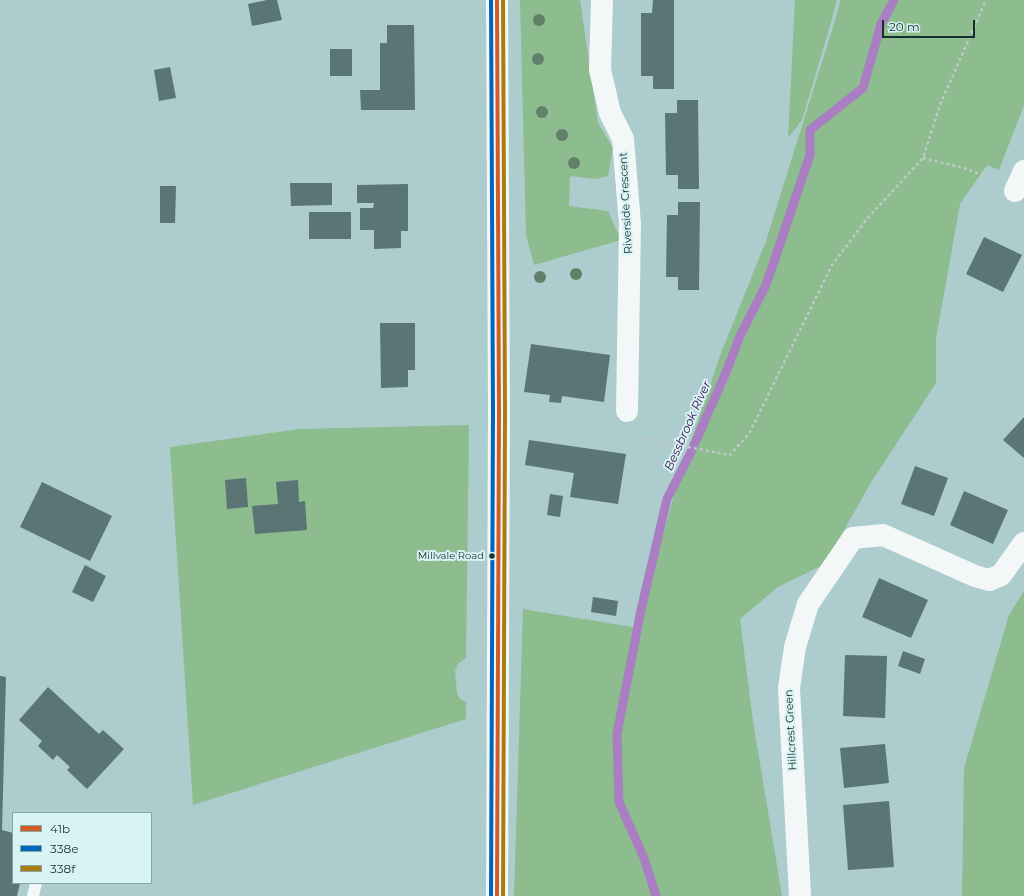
<!DOCTYPE html>
<style>
body{margin:0}
#map{position:relative;width:1024px;height:896px;overflow:hidden;background:#adcccd;font-family:Montserrat,sans-serif}
canvas{display:block}
.legend{position:absolute;left:12px;top:812px;width:140px;height:72px;box-sizing:border-box;background:#d8f3f4;border:1px solid #8ba4a5;margin:0;padding:5px 7px;list-style:none;font-size:12px;color:#172e2f}
.legend li{display:flex;align-items:center;gap:8px;height:20px}
.legend b{width:20px;border:1px solid #8ba4a5}
.scale{position:absolute;left:882px;top:20px;width:93px;height:18px;box-sizing:border-box;border:2px solid #172e2f;border-top:0;padding-left:5px;font-size:12px;line-height:14px;white-space:nowrap;color:#172e2f;-webkit-text-stroke:3px #d8f3f4;paint-order:stroke}
</style>
<div id="map">
<canvas width="1024" height="896"></canvas>
<ul class="legend">
<li><b style="height:5px;background:#d15d24"></b>41b</li>
<li><b style="height:5px;background:#0065bd"></b>338e</li>
<li><b style="height:5px;background:#a97c10"></b>338f</li>
</ul>
<div class="scale">20 m</div>
</div>
<script>
const context = document.querySelector('canvas').getContext('2d');
context.lineJoin = 'round';
function fillPath(path, color) { context.fillStyle = color; context.fill(path, 'evenodd'); }
const shape = rows => new Path2D(rows.map(r => 'M' + r).join(''));
function strokePath(path, color, width, dash) { context.strokeStyle = color; context.lineWidth = width; context.lineCap = dash ? 'butt' : 'round'; context.setLineDash(dash || []); context.stroke(path); }
function label(font, color, halo, rows, align = 'center') {
  context.font = font + ' Montserrat,sans-serif'; context.lineWidth = 4; context.setLineDash([]); context.textBaseline = 'middle'; context.strokeStyle = halo; context.fillStyle = color; for (const [text, x, y, turn = 0] of rows) {
    context.save(); context.translate(x, y); context.rotate((+turn || 0) * Math.PI / 180); context.textAlign = isNaN(turn) ? turn : align; if (halo) context.strokeText(text, 0, 0); context.fillText(text, 0, 0); context.restore();
  }
}
fillPath(shape([
 [520,0,580,0,598,123,613,148,608,176,596,179,570,176,569,206,608,211,621,240,534,265,526,235],
 [795,0,837,0,830,26,802,120,788,138],
 [840,0,1024,0,1024,105,999,170,987,165,960,204,936,339,936,383,870,484,825,564,778,587,740,619,753,721,782,896,514,896,523,609,638,628,680,473,721,353,766,241,837,14],
 [469,425,466,658,458,664,455,671,457,693,460,699,466,702,466,719,193,805,170,447,300,429],
 [1024,591,1024,896,962,896,964,768,1009,615]
]), '#8dbc8f');
strokePath(shape([
 [656,896,644,858,619,802,617,734,641,610,667,499,691,452,727,370,740,336,766,285,810,155,810,130,863,88,881,24,894,0]
]), '#a97ec2', 9);
fillPath(shape([
 [267,0,277,0,282,20,252,26,248,4],
 [653,0,674,0,674,89,653,89,653,76,641,76,641,13,652,13],
 [387,25,414,25,415,110,361,110,360,90,380,90,380,43,387,43],
 [330,49,352,49,352,76,330,76],
 [170,67,176,98,159,101,154,70],
 [677,100,698,100,699,189,678,189,678,175,666,175,665,113,677,113],
 [290,183,332,183,332,205,291,206],
 [408,184,408,231,401,231,401,248,374,249,374,230,360,230,360,208,373,208,374,203,357,203,357,185],
 [160,186,176,186,175,223,160,223],
 [678,202,700,202,699,290,678,290,678,277,666,277,667,215,678,215],
 [309,212,351,212,351,239,309,239],
 [984,237,1022,255,1003,292,966,274],
 [380,323,415,323,415,370,408,370,408,387,381,388],
 [531,344,610,355,604,402,562,396,561,403,549,402,550,395,524,392],
 [1024,417,1024,458,1003,440],
 [529,440,626,454,618,504,570,497,574,473,525,465],
 [915,466,948,478,934,516,901,504],
 [246,478,248,507,227,509,225,480],
 [298,480,299,502,305,501,307,530,255,534,252,506,278,504,276,482],
 [42,482,112,516,90,561,20,527],
 [964,491,1008,510,993,544,950,525],
 [550,494,563,496,560,517,547,515],
 [85,565,106,576,93,602,72,592],
 [879,578,928,600,911,638,862,617],
 [593,597,618,601,616,616,591,612],
 [903,651,925,659,920,674,898,666],
 [845,655,887,656,885,718,843,716],
 [0,676,6,677,2,830,13,833,13,883,20,883,17,896,0,896],
 [48,687,99,734,103,730,124,749,87,789,67,770,70,767,57,755,53,760,38,746,42,741,19,720],
 [885,744,889,783,844,788,840,748],
 [889,801,894,867,848,870,843,805]
]), '#5a7573');
strokePath(shape([
 [923,158,967,169,991,179],
 [635,437,730,455,749,434,832,265,866,220,923,158,940,105,986,0]
]), '#c0c9c9', 2.5, [3, 3]);
strokePath(shape([
 [33,896,36,883]
]), '#f3f7f8', 12);
strokePath(shape([
 [602,0,600,70,610,113,623,139,630,224,627,411],
 [1015,191,1024,171],
 [800,896,789,688,795,647,808,604,853,538,883,535,975,576,989,580,1001,575,1024,543]
]), '#f3f7f8', 22);
strokePath(shape([
 [497,0,499,411,497,896]
]), '#f3f7f8', 22);
strokePath(shape([
 [497,0,499,411,497,896]
]), '#d15d24', 4);
strokePath(shape([
 [491,896,493,411,491,0]
]), '#0065bd', 4);
strokePath(shape([
 [503,896,505,411,503,0]
]), '#a97c10', 4);
context.fillStyle = '#628069';
for (const [x, y] of [
 [539,20],
 [538,59],
 [542,112],
 [562,135],
 [574,163],
 [576,274],
 [540,277]
]) { context.beginPath(); context.arc(x, y, 6, 0, 2 * Math.PI); context.fill(); }
for (const [x, y, r, color] of [
 [492,556,3.5,"#172e2f"]
]) { const dot = new Path2D(); dot.arc(x, y, r, 0, 2 * Math.PI); context.fillStyle = color; context.fill(dot); strokePath(dot, '#d8f3f4', 1.5); }
label('10px', '#172e2f', '#d8f3f4', [
 ["Millvale Road",484,556]
], 'right');
label('11px', '#172e2f', '#d8f3f4', [
 ["Riverside Crescent",626,203,-93],
 ["Hillcrest Green",791,730,-93]
]);
label('italic 12px', '#400f4e', '#d8f3f4', [
 ["Bessbrook River",688,426,-66]
]);
</script>
